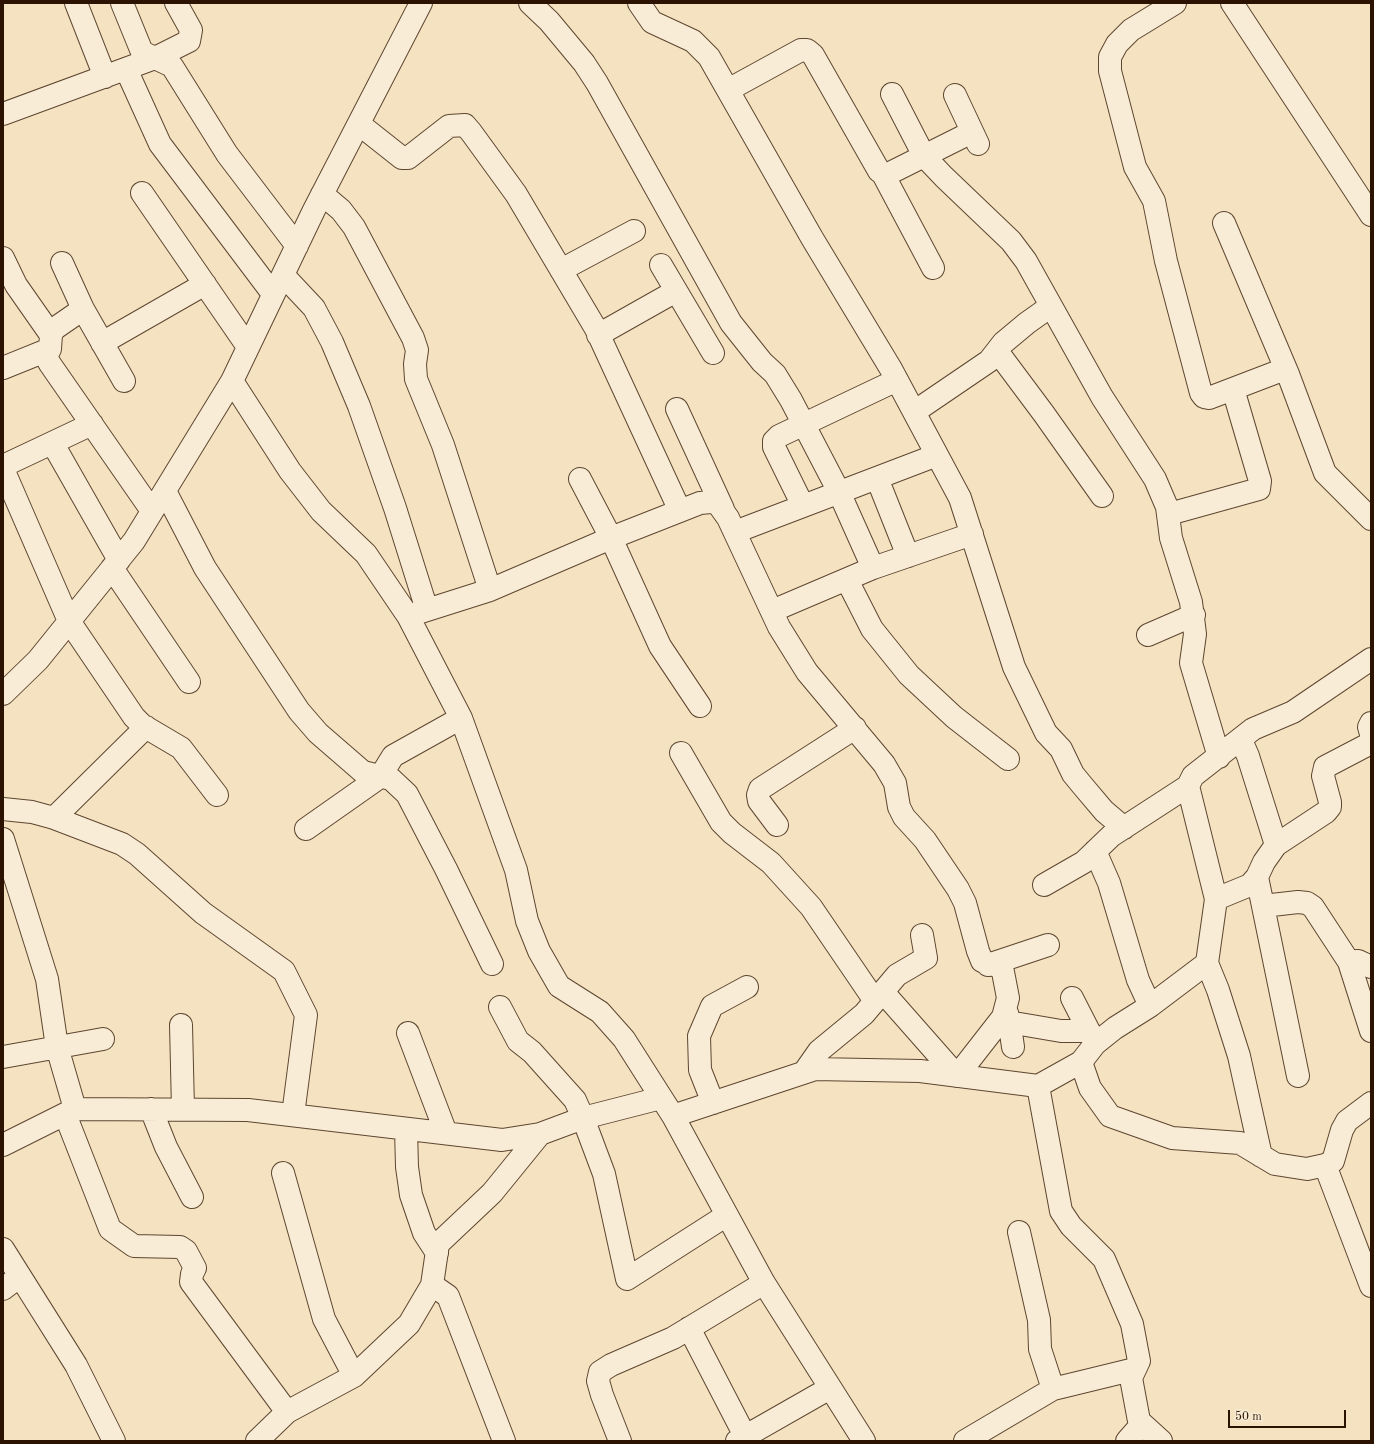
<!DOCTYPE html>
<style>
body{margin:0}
#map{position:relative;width:1374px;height:1444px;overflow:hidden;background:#f4e2c0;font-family:"Old Standard TT",serif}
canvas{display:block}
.frame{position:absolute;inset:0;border:4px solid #2c1200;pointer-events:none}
.scale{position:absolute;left:1228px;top:1410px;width:118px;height:18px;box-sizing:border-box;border:2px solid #2c1200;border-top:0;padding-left:5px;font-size:12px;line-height:14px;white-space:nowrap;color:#2c1200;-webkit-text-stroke:3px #f8ecd6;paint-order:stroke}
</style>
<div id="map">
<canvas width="1374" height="1444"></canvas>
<div class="frame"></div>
<div class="scale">50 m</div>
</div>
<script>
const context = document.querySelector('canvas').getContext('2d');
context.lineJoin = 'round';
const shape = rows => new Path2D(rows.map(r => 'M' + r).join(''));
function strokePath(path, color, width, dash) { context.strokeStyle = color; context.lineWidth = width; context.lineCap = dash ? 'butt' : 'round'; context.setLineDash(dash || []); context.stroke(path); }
const minor = shape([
 [76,3,105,77],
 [122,3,142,52,172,66,227,154,297,246],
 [530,3,549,21,584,63,597,83,731,323,762,362,775,374,791,400,839,492,873,568],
 [639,3,652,22,693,41,709,57,812,238,891,369,960,498,1014,667,1046,733,1061,749,1073,774,1082,785,1104,811,1124,828],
 [1175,3,1131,30,1117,44,1110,57,1110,71,1135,167,1154,201,1166,261,1201,393,1204,397,1209,398,1277,372,1284,371,1288,374,1325,473,1371,519],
 [1232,3,1371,215],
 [126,69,160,144,273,294],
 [728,90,801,50,807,50,813,55,879,171,883,174,888,174,972,132],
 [892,94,924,156,944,177,1011,241,1026,261,1102,397,1155,479,1167,507,1171,538,1191,602,1195,634,1191,663,1219,757],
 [955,95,978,144],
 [3,114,155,58,189,41,191,30,176,3],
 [359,124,402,158,408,158,449,126,465,125,471,132,516,194,596,329,680,511],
 [883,174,933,268],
 [142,193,248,347],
 [322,194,341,210,354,227,413,338,417,350,415,364,416,379,443,445,490,590],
 [1224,223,1288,374],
 [3,258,16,285,51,335],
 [62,263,83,309,124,381],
 [661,265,713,353],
 [561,270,634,231],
 [283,275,314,308,332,342,359,406,395,508,427,610],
 [598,335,676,291],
 [102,343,205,284],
 [997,351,1044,414,1102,496],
 [44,353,50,364,152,511],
 [3,368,50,349,51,335,54,329,83,309],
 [232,381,290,471,321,511,366,554,408,616,461,718,516,870,527,921,539,951,559,986,600,1012,624,1039,673,1116,764,1283,864,1441],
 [677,409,723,509],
 [914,412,989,361,1003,343,1027,323,1051,306],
 [53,444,119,560],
 [3,466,92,424],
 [3,469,69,621,134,717,142,725,181,748,217,795],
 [877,478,908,556],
 [580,479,611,538,660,646,700,706],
 [165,491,205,568,299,711,318,733,363,772,391,779,407,794,446,869,492,964],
 [803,506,774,447,774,441,779,436,897,380],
 [1169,514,1259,489,1260,481,1233,389],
 [735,532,937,455],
 [112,568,189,682],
 [847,580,872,629,909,675,954,717,1008,759],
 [772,611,873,568,972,534],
 [408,616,490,590,611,538,700,503,711,502,718,504,728,518,779,627,807,672,884,764,895,783,899,807,904,817,925,840,958,889,965,903,978,951,982,961,1000,967,1003,972,1008,998,1003,1017,957,1076,883,992],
 [1148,635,1194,615],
 [3,694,38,660,134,541,232,381,314,210,421,3],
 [1371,723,1369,727,1371,734],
 [1241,740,1248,756,1276,845],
 [681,753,721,822,732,833,771,863,811,907,875,1001],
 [3,809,32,812,54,818,122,844,137,854,203,913,284,971,306,1015,293,1115],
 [54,818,146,727],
 [777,825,759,801,758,795,760,789,855,728],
 [306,829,380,777,393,756,461,718],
 [3,839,47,979,57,1047,75,1109],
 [1095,851,1109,883,1138,980,1150,1006],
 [1257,877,1298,1076],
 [1044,885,1084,862,1111,836,1188,786],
 [1216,899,1250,885,1257,877,1264,862,1276,845,1326,812,1330,807,1330,802,1323,776,1325,767,1371,743],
 [1263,906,1298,902,1307,903,1313,907,1349,962,1371,1031],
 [1349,962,1358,961,1371,967],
 [1207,963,1218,990,1239,1056,1261,1156],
 [988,965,1048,945],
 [1072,998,1095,1043],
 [500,1007,518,1041,532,1052,575,1100,583,1118,604,1174,627,1279,727,1215],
 [1007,1013,1012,1029,1011,1033,1013,1047],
 [181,1025,183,1109],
 [1011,1025,1020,1024,1061,1031,1089,1031],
 [408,1033,446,1133],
 [3,1057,103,1039],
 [1081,1062,1090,1088,1110,1116,1172,1138,1240,1143,1275,1164,1307,1169,1325,1165,1333,1161,1342,1130,1347,1121,1371,1103],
 [805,1071,819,1051,864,1014,897,975,926,958,922,935],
 [1038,1086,1061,1211,1071,1226,1104,1259,1132,1324,1139,1361,1131,1378,1139,1421,1161,1441],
 [713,1103,700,1070,699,1036,712,1006,747,987],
 [151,1109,166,1147,192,1197],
 [65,1114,110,1229,134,1246,180,1247,186,1251,195,1268,192,1274,191,1282,287,1412],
 [673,1116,815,1069,920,1071,1038,1086,1081,1062,1095,1044,1115,1028,1150,1006,1207,963,1216,899,1188,786,1193,776,1253,729,1293,712,1371,659],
 [406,1129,407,1167,411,1195,424,1233,437,1253],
 [3,1145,75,1109,248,1110,502,1140,540,1134,583,1118,661,1098],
 [1325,1165,1371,1286],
 [283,1173,324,1319,354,1376],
 [1019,1232,1039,1320,1040,1349,1053,1389],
 [3,1249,76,1365,114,1441],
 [432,1285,448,1296,504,1441],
 [3,1289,20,1276],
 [689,1328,745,1436],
 [257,1441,287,1412,354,1376,409,1324,432,1285,438,1244,492,1193,540,1134],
 [620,1441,602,1395,598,1381,600,1372,611,1365,673,1338,764,1283],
 [737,1441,830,1388],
 [965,1441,1053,1389,1135,1369],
 [1127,1441,1142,1424]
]);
strokePath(minor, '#5e4630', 24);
strokePath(minor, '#f8ecd6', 22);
</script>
